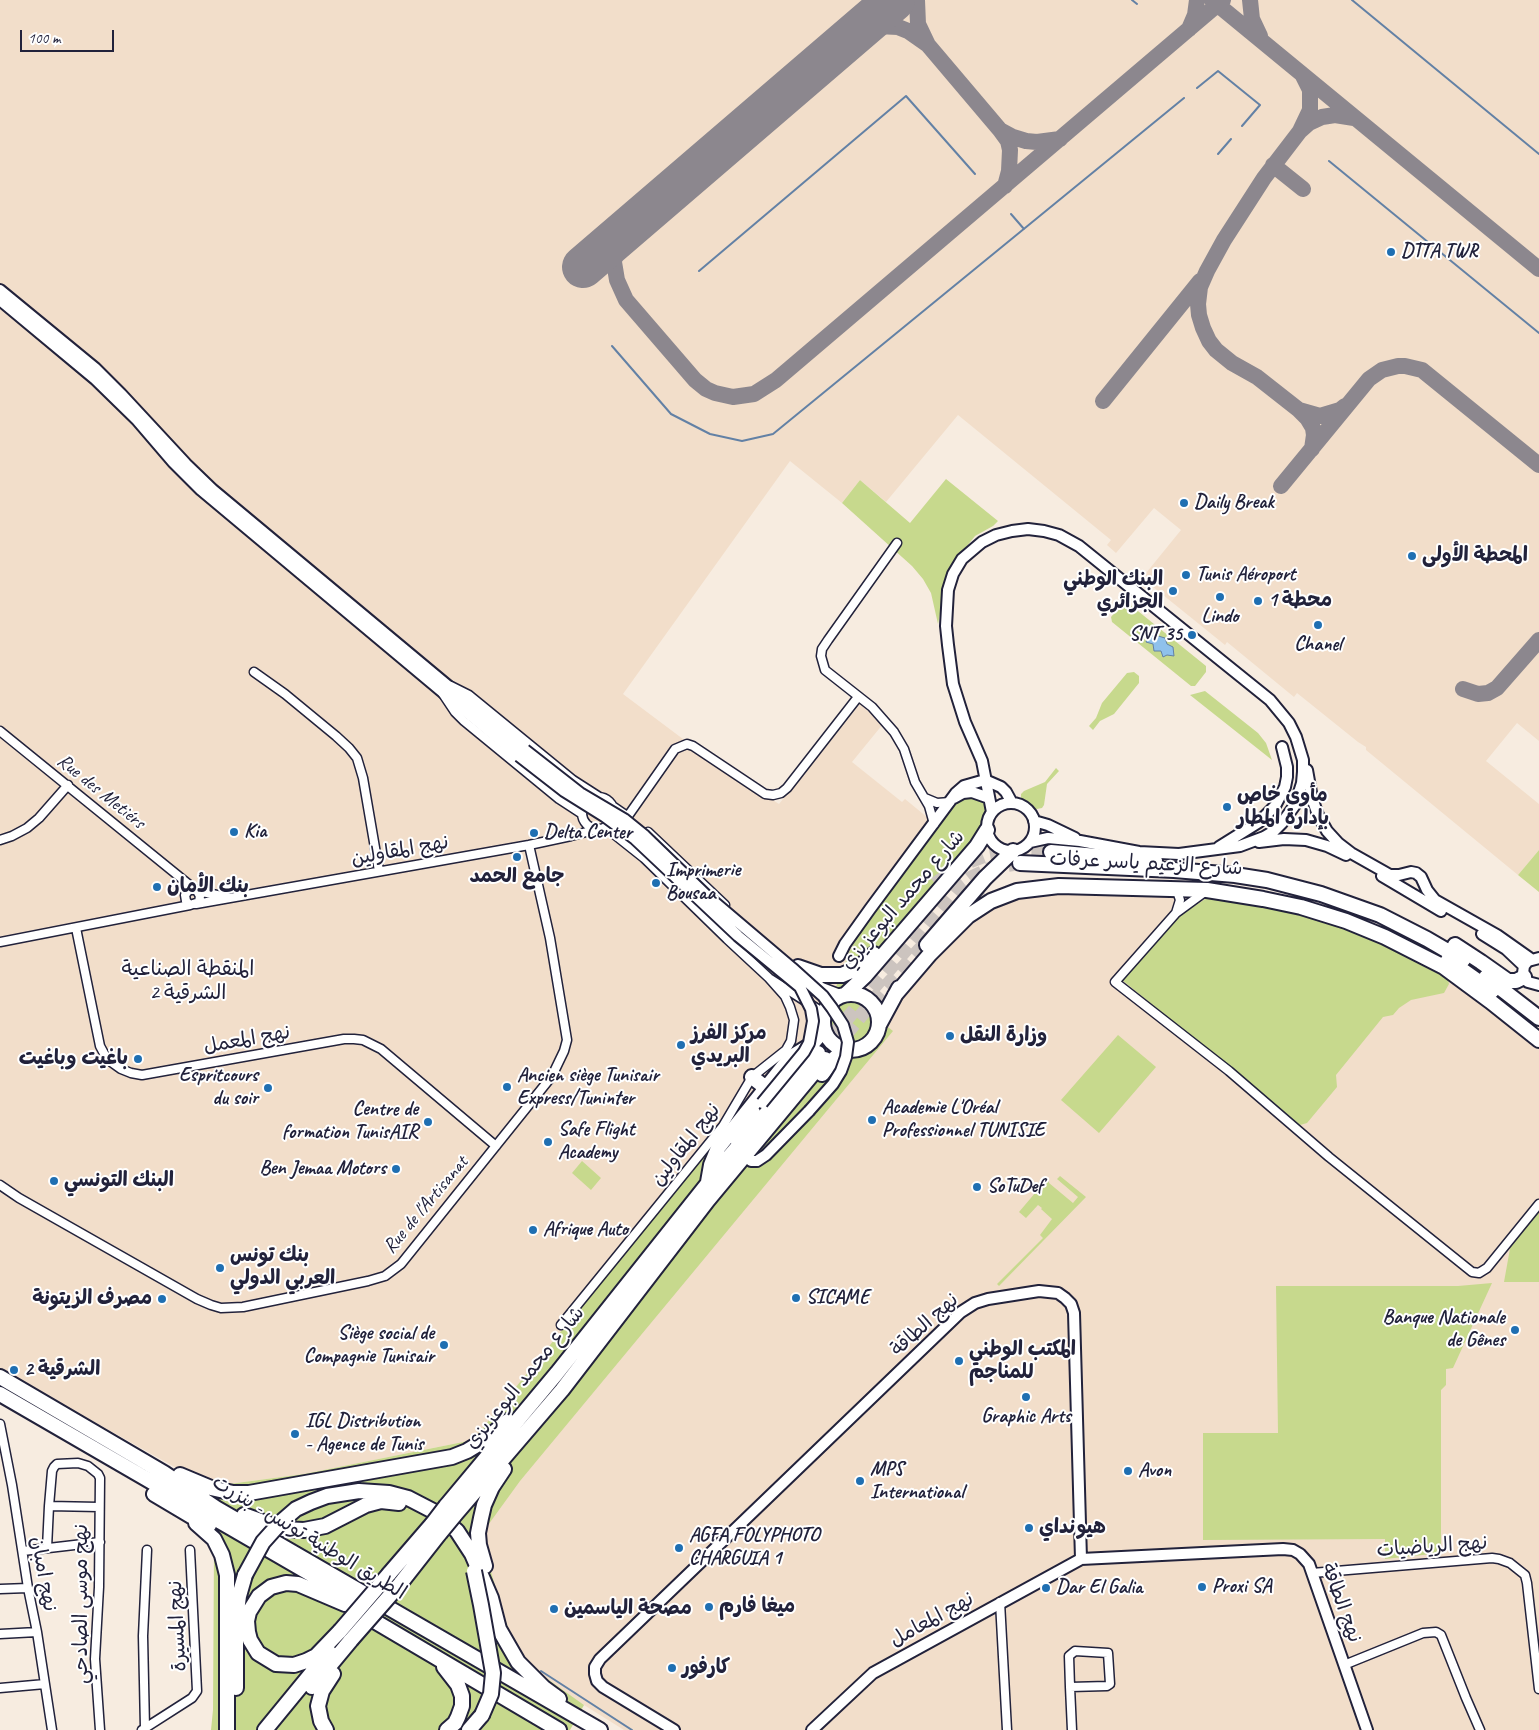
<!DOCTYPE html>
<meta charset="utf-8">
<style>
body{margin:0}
#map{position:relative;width:1539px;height:1730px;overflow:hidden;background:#f7ece0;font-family:Caveat,sans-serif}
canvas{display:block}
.scale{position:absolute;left:20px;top:30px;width:94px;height:22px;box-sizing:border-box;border:2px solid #22223b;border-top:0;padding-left:6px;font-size:15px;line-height:18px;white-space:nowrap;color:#22223b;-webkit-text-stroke:4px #fff;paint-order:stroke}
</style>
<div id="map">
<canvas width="1539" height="1730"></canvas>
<div class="scale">100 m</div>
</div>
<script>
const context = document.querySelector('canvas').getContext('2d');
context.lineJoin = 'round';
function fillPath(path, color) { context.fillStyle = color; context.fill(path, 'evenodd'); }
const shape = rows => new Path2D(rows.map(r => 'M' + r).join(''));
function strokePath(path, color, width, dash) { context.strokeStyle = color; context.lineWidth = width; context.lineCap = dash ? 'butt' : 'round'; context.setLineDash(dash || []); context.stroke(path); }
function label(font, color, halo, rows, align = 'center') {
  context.font = font + ' Caveat,"Playpen Sans Arabic",sans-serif'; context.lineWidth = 4; context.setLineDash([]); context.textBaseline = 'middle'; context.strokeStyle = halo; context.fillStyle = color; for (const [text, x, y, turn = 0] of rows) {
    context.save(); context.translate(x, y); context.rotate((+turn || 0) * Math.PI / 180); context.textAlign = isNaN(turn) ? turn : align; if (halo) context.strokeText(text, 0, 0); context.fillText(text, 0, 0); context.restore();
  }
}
fillPath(shape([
 [0,0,1539,0,1539,741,1517,723,1486,761,1539,804,1539,850,1518,875,1366,750,1366,747,1358,742,1297,693,1294,697,1227,642,1225,645,1142,578,1181,530,1154,508,1116,553,1107,545,1111,540,958,415,886,502,860,480,842,503,790,461,623,694,719,766,779,804,860,704,883,724,852,762,902,802,905,799,939,827,863,926,850,950,831,1000,815,1026,473,1440,304,1474,214,1486,180,1470,0,1369],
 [1159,883,1410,945,1539,1038,1539,1730,624,1730,584,1705,542,1675,516,1648,503,1614,487,1557,483,1532,549,1416,925,953,991,898]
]), '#f2deca');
fillPath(shape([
 [946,479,998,521,993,526,975,536,959,556,946,583,938,624,931,593,923,579,912,566,842,503,860,480,910,523],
 [1128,603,1206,666,1206,672,1195,686,1191,686,1112,622,1111,617,1122,604],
 [1134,672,1139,676,1139,683,1114,714,1100,721,1093,730,1089,726,1096,718,1102,703,1127,673],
 [1205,691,1258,733,1266,743,1272,760,1190,695],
 [1056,768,1059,771,1047,784,1044,805,1042,808,1032,810,1021,800,1021,794,1024,791,1045,782],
 [965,795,982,799,987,808,984,819,973,843,849,996,893,1031,520,1481,483,1532,487,1557,503,1614,516,1648,542,1675,584,1705,570,1730,211,1730,213,1710,214,1549,205,1536,184,1521,204,1481,214,1486,304,1474,473,1440,764,1081,798,1048,815,1026,831,1000,850,950,863,926,939,827,956,801],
 [1539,850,1539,892,1518,875],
 [1222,888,1305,905,1446,972,1449,984,1444,993,1411,1000,1399,1008,1393,1015,1383,1017,1336,1075,1337,1087,1307,1123,1300,1125,1122,980,1178,917],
 [1118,1035,1156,1067,1099,1133,1061,1100],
 [582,1161,601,1178,591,1190,572,1173],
 [1060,1176,1086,1197,999,1286,997,1284,1043,1238,1040,1235,1052,1219,1041,1209,1042,1208,1038,1205,1026,1218,1019,1212,1047,1179,1049,1181,1049,1183,1073,1203,1078,1197,1057,1179],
 [1539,1208,1539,1282,1504,1282,1511,1243],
 [1492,1283,1453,1368,1446,1369,1446,1385,1441,1390,1441,1553,1385,1559,1385,1539,1203,1540,1203,1433,1278,1433,1276,1286,1458,1286]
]), '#c7d98d');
const water = shape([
 [1146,631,1154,632,1158,636,1165,638,1167,644,1173,647,1174,656,1167,655,1163,657,1161,651,1154,651,1153,644,1146,642,1147,639,1144,634,1146,631]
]);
fillPath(water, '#8fc1eb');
strokePath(water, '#6381a5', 1);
strokePath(shape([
 [1132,0,1137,4],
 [1352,0,1539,154],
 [1197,88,1218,71,1260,105,1242,126],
 [1218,154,1231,139],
 [1329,161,1539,333],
 [1011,214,1024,229],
 [699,271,906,96,975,174],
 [612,346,671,414,710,434,742,441,773,434,1184,98],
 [541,1671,632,1730]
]), '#6381a5', 2);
strokePath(shape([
 [1212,0,1539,269],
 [1250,0,1252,19,1260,36],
 [1189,29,1195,15,1197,0],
 [857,32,877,26,898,27,908,31,928,45,918,24,917,0],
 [928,45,1000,130],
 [1303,76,1310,90,1310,110,1300,131,1309,123,1322,117,1335,115,1354,118],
 [1273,165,1303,189],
 [1005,186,1009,171,1010,150,1008,141,1000,130,1013,137,1026,141,1037,142,1060,139],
 [633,223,619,241,616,250,614,262,617,280,626,300,695,380,706,389,715,393,733,397,754,394,776,380,1223,0],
 [1103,401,1200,281],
 [1299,410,1257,377,1232,363,1216,350,1209,341,1203,328,1199,315,1198,304,1200,287,1207,271,1224,240,1264,178,1300,131],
 [1312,449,1314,435,1313,428,1307,418,1299,410,1320,416,1340,410,1345,406],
 [1281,486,1369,379,1382,370,1398,366,1405,366,1422,370,1539,465],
 [1463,689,1478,694,1488,693,1497,688,1539,640]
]), '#8c878e', 16);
strokePath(shape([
 [583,267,894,0]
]), '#8c878e', 42);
strokePath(shape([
 [935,884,966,863,989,854,1013,850,1051,852],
 [957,915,987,894],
 [845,1035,878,995,933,935],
 [818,1053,960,886,970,878,994,867,1020,863]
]), '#ccc4bf', 14, [14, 7]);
const street = shape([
 [897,543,828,640,822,649,821,656,825,670,872,707,894,732,904,749,915,782,929,806,934,824],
 [254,672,285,694,336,736,349,748,357,758,363,778,379,871],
 [451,686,469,695,573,780,601,798],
 [443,694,455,712,464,721,559,799,582,814],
 [0,731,197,891,200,896,199,902,190,905,186,901,185,895,189,890,195,890],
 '582 813a16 16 0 1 1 32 0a16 16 0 1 1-32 0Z',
 [925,798,937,803,950,802],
 [611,805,627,816],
 [628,816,675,749,687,744,693,746,765,794,773,795,781,793,787,788,858,697],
 [605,827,644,858,727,939,769,978,824,1013],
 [648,832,725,905],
 [0,840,12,836,27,828,39,818,68,785],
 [1176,888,1180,900,1176,913],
 [197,891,227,897],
 [1206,891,1176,913,1115,982,1229,1071,1329,1157,1472,1272,1479,1273,1487,1268,1539,1204],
 [196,904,529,845,571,836,598,829],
 [76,928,100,1046,107,1059,121,1069,131,1073,142,1075,344,1039,354,1039,363,1040,381,1049,496,1146],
 [0,942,190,905],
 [806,974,822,987,843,995],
 [0,1185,19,1198,197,1299,211,1305,221,1308,243,1307,368,1281,385,1276,401,1264,552,1076,564,1051,567,1040,550,938,529,845],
 [561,1325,723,1126,752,1077,786,1050,791,1041,794,1020,790,1007,785,996,769,978],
 [0,1424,12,1485,28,1588,37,1632,52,1730],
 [49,1506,99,1507],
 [47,1548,49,1506,52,1471,54,1467,57,1464,78,1463,88,1466,98,1474,100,1478,99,1587,95,1659,100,1730],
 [23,1551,100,1542],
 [1312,1573,1492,1558,1499,1559,1510,1563,1525,1575,1527,1583,1539,1689],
 [0,1589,28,1588],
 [1000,1602,1007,1730],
 [0,1634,37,1632],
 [1344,1665,1423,1633,1436,1632,1441,1635,1466,1698,1480,1730],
 [1070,1687,1107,1686,1110,1684,1108,1653,1075,1651,1069,1656,1070,1687,1072,1730],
 [0,1688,45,1684],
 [145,1728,143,1636,147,1550],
 [142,1730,192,1698,197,1691,190,1550]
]);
const secondary = shape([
 [0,290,95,368,121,394,186,464,213,490,525,750],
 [0,300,95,379,137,420,173,462,201,490,519,756],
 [1307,770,1312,798,1318,815,1327,831,1338,843,1351,853,1390,875,1399,875,1411,872,1416,873,1421,877,1427,890,1435,900,1497,935,1531,959],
 [954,798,963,793,972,792,989,798],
 '987 827a24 24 0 1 1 48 0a24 24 0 1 1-48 0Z',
 [992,812,982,761,965,722,953,684,948,645,946,626,948,590,953,574,962,559,982,542,996,535,1012,531,1028,529,1044,531,1059,535,1079,546,1270,700,1289,723,1296,737,1303,760,1303,772,1302,783,1295,805,1282,823,1274,831,1264,837,1240,846,1179,854,1139,852,1080,841,1048,838,1030,842],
 [1034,821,1048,825,1075,838],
 [1259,842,1284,839,1306,840,1327,846,1346,855],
 [1219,847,1259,822,1275,806,1285,787,1287,777,1287,767,1282,747],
 [1382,876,1441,911],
 [1482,934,1506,949,1524,966],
 [839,956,845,944,870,909,956,793,964,786,985,780,1001,787,1006,792,1012,803],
 [1539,958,1528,961,1524,966,1523,973,1528,982,1539,985],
 [736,1142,755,1112],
 [751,1161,757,1161,766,1155,809,1111],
 [674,1730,603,1687,597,1681,595,1674,595,1667,600,1659,961,1312,975,1303,988,1299,1039,1291,1058,1293,1065,1298,1071,1304,1074,1313,1081,1559],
 [812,1730,873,1673,1081,1559,1283,1549,1293,1550,1300,1554,1309,1564,1367,1730]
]);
const highway = shape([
 [1051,852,1155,861],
 [1020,863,1174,870,1235,875,1267,880,1321,894,1380,915,1427,939,1463,960],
 [927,945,985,878,1013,851],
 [1455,945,1481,962,1508,981,1516,981,1524,977],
 [1448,960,1492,991],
 [798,967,821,975,842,975,858,968,874,954],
 [1486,977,1539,1018],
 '823 1022a28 28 0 1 1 56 0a28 28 0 1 1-56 0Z',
 [846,994,865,976,977,846,987,830],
 [895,995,930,954,968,916,991,901,1017,891,1059,886,1207,890,1263,899,1301,907,1346,921,1385,937,1444,967,1490,1001,1539,1040],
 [879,1025,899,988],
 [822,1074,835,1058,846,1049],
 [752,1077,766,1088],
 [708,1182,711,1165,718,1148,790,1058,811,1045,816,1039,823,1025],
 [0,1377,164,1473,216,1508,600,1730],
 [0,1394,352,1598],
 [180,1475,211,1488,233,1493,249,1493,452,1457,467,1451,485,1440,508,1421],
 [154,1494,191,1516,209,1525],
 [446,1506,557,1373,728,1158,818,1053],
 [244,1515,283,1529,304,1530,325,1526,366,1505,381,1501,399,1503],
 [454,1516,562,1390,708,1200,825,1059],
 [281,1522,296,1509,311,1502,327,1496,359,1491,389,1493,408,1498,435,1512,457,1531,472,1554,491,1598,499,1629,518,1662,544,1688,559,1699],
 [196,1523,214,1539,222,1555,227,1575,227,1730],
 [485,1566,479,1545,478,1533,481,1518,484,1505,492,1487,504,1469],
 [389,1574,433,1523],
 [400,1584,440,1533],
 [359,1612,559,1730],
 [340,1631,316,1656,306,1661,294,1665,276,1664,258,1653,250,1640,248,1632,247,1621,249,1612,259,1596,271,1587,286,1583,298,1584,345,1604],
 [444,1667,458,1685,462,1696,462,1706,458,1717,455,1723,447,1730],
 [312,1687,351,1640],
 [236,1688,236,1619,239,1596,245,1575],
 [265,1730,329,1652],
 [326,1730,321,1721,318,1706,322,1691,333,1674],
 [469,1730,482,1715]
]);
strokePath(street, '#22223b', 11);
strokePath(secondary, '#22223b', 14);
strokePath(highway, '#22223b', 18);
strokePath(street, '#fff', 8);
strokePath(secondary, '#fff', 10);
strokePath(highway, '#fff', 14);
const secondaryBridge = shape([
 [525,750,580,793,624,819,645,836,706,895,792,968,823,996,832,1008,843,1025,848,1042,846,1057,841,1071,833,1084,809,1111],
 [519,756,564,791,604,816,635,839,738,936,800,987,811,1009,813,1021,809,1043,804,1052,762,1103]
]);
const highwayBridge = shape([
 [433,1523,446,1506],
 [440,1533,454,1516],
 [474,1571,481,1605,493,1673,491,1694,482,1715],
 [245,1575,263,1542,281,1522],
 [340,1631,389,1574],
 [351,1640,400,1584]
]);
strokePath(secondaryBridge, '#22223b', 14, []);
strokePath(highwayBridge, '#22223b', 18, []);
strokePath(secondaryBridge, '#fff', 10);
strokePath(highwayBridge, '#fff', 14);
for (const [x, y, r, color] of [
 [1391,252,5,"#1f6fb2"],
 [1184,503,5,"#1f6fb2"],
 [1412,556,5,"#1f6fb2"],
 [1186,575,5,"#1f6fb2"],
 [1173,591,5,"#1f6fb2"],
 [1220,597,5,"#1f6fb2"],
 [1258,601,5,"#1f6fb2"],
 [1318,625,5,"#1f6fb2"],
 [1192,635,5,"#1f6fb2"],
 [1227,807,5,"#1f6fb2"],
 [234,832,5,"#1f6fb2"],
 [534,833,5,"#1f6fb2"],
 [517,857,5,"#1f6fb2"],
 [656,883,5,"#1f6fb2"],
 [157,887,5,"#1f6fb2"],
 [950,1036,5,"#1f6fb2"],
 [681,1045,5,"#1f6fb2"],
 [138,1059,5,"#1f6fb2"],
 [507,1087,5,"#1f6fb2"],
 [268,1088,5,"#1f6fb2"],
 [872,1120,5,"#1f6fb2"],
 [428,1122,5,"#1f6fb2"],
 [548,1142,5,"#1f6fb2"],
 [396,1169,5,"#1f6fb2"],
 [54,1181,5,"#1f6fb2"],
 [977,1187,5,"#1f6fb2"],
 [533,1230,5,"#1f6fb2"],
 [220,1268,5,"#1f6fb2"],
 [796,1298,5,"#1f6fb2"],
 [162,1299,5,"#1f6fb2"],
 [1515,1330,5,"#1f6fb2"],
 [444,1345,5,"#1f6fb2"],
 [959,1361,5,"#1f6fb2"],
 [14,1370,5,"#1f6fb2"],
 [1026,1397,5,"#1f6fb2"],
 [295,1434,5,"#1f6fb2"],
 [1128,1471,5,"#1f6fb2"],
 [860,1481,5,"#1f6fb2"],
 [1029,1528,5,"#1f6fb2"],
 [679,1548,5,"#1f6fb2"],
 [1202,1587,5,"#1f6fb2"],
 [1046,1588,5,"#1f6fb2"],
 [709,1607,5,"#1f6fb2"],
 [554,1609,5,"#1f6fb2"],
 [672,1668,5,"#1f6fb2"]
]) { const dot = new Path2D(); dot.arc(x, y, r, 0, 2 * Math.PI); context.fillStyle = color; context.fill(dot); strokePath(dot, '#fff', 2); }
label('bold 20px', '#22223b', '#fff', [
 ["DTTA TWR",1401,252],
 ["Daily Break",1194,503],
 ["المحطة الأولى",1422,556],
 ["Tunis Aéroport",1196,575],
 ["البنك الوطني",1163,580,"right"],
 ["الجزائري",1163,603,"right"],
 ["محطة 1",1268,601],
 ["Lindo",1220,617,"center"],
 ["SNT 35",1182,635,"right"],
 ["Chanel",1318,645,"center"],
 ["مأوى خاص",1237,796],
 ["بإدارة المطار",1237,819],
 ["Kia",244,832],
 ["Delta Center",544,833],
 ["Imprimerie",666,871],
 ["Bousaa",666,894],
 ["جامع الحمد",517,877,"center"],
 ["بنك الأمان",167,887],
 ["مركز الفرز",691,1034],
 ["البريدي",691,1057],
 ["وزارة النقل",960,1036],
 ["باغيت وباغيت",128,1059,"right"],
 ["Espritcours",258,1076,"right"],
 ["du soir",258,1099,"right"],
 ["Ancien siège Tunisair",517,1076],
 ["Express/Tuninter",517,1099],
 ["Academie L'Oréal",882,1108],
 ["Professionnel TUNISIE",882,1131],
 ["Centre de",418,1110,"right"],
 ["formation TunisAIR",418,1133,"right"],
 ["Safe Flight",558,1130],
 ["Academy",558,1153],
 ["Ben Jemaa Motors",386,1169,"right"],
 ["البنك التونسي",64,1181],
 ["SoTuDef",987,1187],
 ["Afrique Auto",543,1230],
 ["بنك تونس",230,1256],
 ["العربي الدولي",230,1279],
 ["SICAME",806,1298],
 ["مصرف الزيتونة",152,1299,"right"],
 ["Banque Nationale",1505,1318,"right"],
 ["de Gênes",1505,1341,"right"],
 ["Siège social de",434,1334,"right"],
 ["Compagnie Tunisair",434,1357,"right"],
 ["المكتب الوطني",969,1350],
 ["للمناجم",969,1373],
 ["الشرقية 2",24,1370],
 ["Graphic Arts",1026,1417,"center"],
 ["IGL Distribution",305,1422],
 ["- Agence de Tunis",305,1445],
 ["MPS",870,1470],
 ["International",870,1493],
 ["Avon",1138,1471],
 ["هيونداي",1039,1528],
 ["AGFA FOLYPHOTO",689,1536],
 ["CHARGUIA 1",689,1559],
 ["Proxi SA",1212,1587],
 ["Dar El Galia",1056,1588],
 ["ميغا فارم",719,1607],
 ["مصحة الياسمين",564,1609],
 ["كارفور",682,1668]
], 'left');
label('20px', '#22223b', '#fff', [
 ["Rue des Metiérs",101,792,39],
 ["نهج المقاولين",400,851,-10],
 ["شارع الزعيم ياسر عرفات",1146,864,3],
 ["شارع محمد البوعزيزي",903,900,-49],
 ["نهج المعمل",247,1040,-10],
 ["نهج المقاولين",686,1145,-52],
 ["Rue de l'Artisanat",426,1205,-50],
 ["نهج الطاقة",925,1325,-42],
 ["شارع محمد البوعزيزي",525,1378,-51],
 ["الطريق الوطنية تونس - بنزرت",309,1538,31],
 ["نهج الرياضيات",1432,1547,-4],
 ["نهج امبان",43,1574,80],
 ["نهج الطاقة",1341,1603,70],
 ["نهج موسى الصادحي",82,1604,-90],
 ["نهج المعامل",932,1620,-29],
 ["نهج المسيرة",178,1626,-93]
]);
label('21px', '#22223b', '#fff', [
 ["المنقطة الصناعية",188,969],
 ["الشرقية 2",188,993]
]);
</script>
